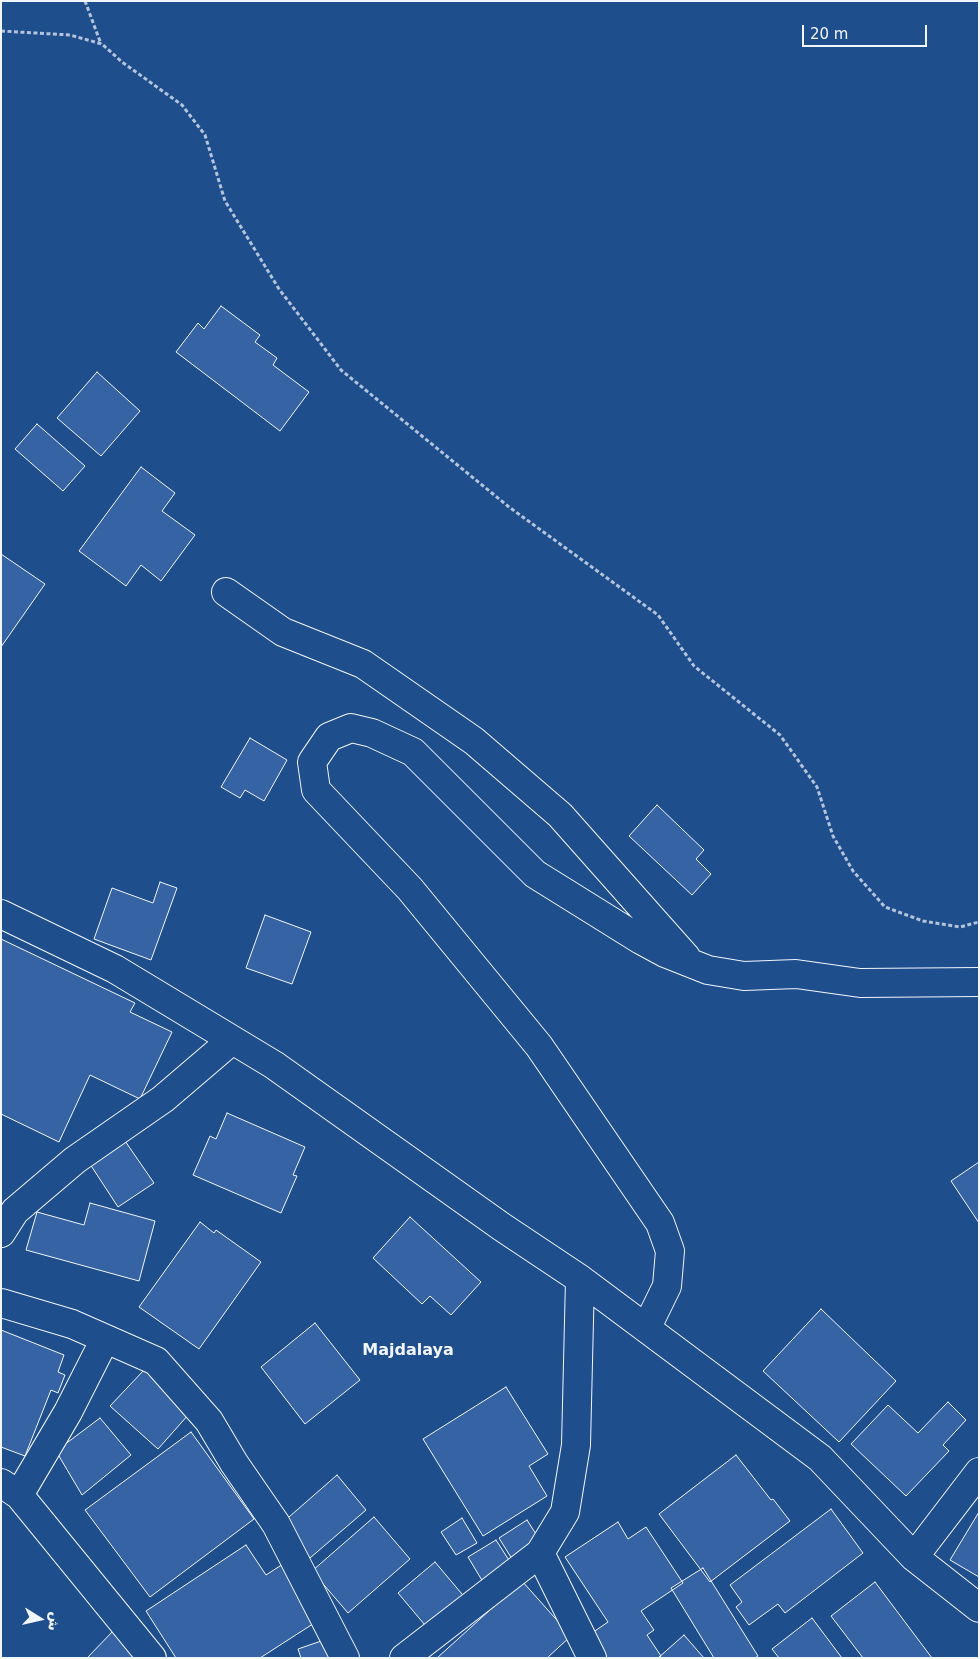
<!DOCTYPE html>
<html>
<head>
<meta charset="utf-8">
<style>
	body { margin:0 }
	#map { position:relative; width:980px; height:1659px; overflow:hidden; background:#1f4e8c; font-family:"DejaVu Sans",Cairo,sans-serif }
	canvas { display:block }
	.frame { position:absolute; inset:0; border:2px solid #f2f6ff; pointer-events:none }
	.north { position:absolute; left:15px; top:1594px; width:50px; height:50px; -webkit-text-stroke:4px #1f4e8c; paint-order:stroke; rotate:100deg; font-size:14px; font-weight:700; line-height:20px; text-align:center; color:#f2f6ff }
	.north::after { content:''; display:block; margin:auto; width:18px; height:22px; background:#f2f6ff; clip-path:polygon(50% 0,100% 100%,50% 72%,0 100%) }
	.scale { position:absolute; left:802px; top:25px; width:125px; height:22px; box-sizing:border-box; border:2px solid #f2f6ff; border-top:0; padding-left:6px; font-size:15px; line-height:18px; white-space:nowrap; color:#f2f6ff; -webkit-text-stroke:4px #1f4e8c; paint-order:stroke }
</style>
</head>
<body>
<div id="map">
<canvas width="980" height="1659"></canvas>
<div class="frame"></div>
<div class="north">ش</div>
<div class="scale">20 m</div>
</div>
<script>
const g = document.querySelector('canvas').getContext('2d');
g.lineJoin = 'round';
function fillPath(path, color) {
  g.fillStyle = color;
  g.fill(path, 'evenodd');
}
function poly(rows) {
  const path = new Path2D();
  for (const r of rows) {
    path.moveTo(r[0], r[1]);
    for (let i = 2; i < r.length; i += 2) path.lineTo(r[i], r[i + 1]);
  }
  return path;
}
function strokePath(path, color, width, dash) {
  g.strokeStyle = color;
  g.lineWidth = width;
  g.lineCap = dash ? 'butt' : 'round';
  g.setLineDash(dash || []);
  g.stroke(path);
}
function write(font, color, halo, rows, align = 'center') {
  g.font = font + ' "DejaVu Sans",sans-serif';
  g.lineWidth = 4;
  g.setLineDash([]);
  g.textBaseline = 'middle';
  g.strokeStyle = halo;
  g.fillStyle = color;
  for (const [text, x, y, turn = 0] of rows) {
    g.save();
    g.translate(x, y);
    g.rotate((+turn || 0) * Math.PI / 180);
    g.textAlign = isNaN(turn) ? turn : align;
    if (halo) g.strokeText(text, 0, 0);
    g.fillText(text, 0, 0);
    g.restore();
  }
}
const building = poly([
	[221,306,260,335,255,342,277,358,273,365,309,392,280,431,176,352,198,323,204,329,221,306],
	[97,372,140,411,101,456,57,418,97,372],
	[37,424,85,466,63,491,15,449,37,424],
	[141,467,175,493,162,511,195,535,161,581,141,565,126,586,79,551,141,467],
	[1,554,45,584,1,647,1,554],
	[250,738,287,760,264,801,245,790,240,798,221,787,250,738],
	[657,805,704,850,696,859,711,874,692,895,629,836,657,805],
	[160,882,177,888,151,960,94,939,112,888,153,903,160,882],
	[265,915,311,932,292,984,246,968,265,915],
	[1,939,135,1003,130,1012,172,1032,140,1099,90,1075,59,1142,1,1114,1,939],
	[227,1113,305,1147,293,1175,297,1176,281,1213,193,1175,210,1136,216,1139,227,1113],
	[123,1138,154,1183,118,1207,88,1161,123,1138],
	[979,1162,979,1223,951,1181,979,1162],
	[90,1203,155,1221,139,1281,26,1250,37,1212,84,1225,90,1203],
	[410,1217,481,1282,451,1315,430,1296,422,1304,373,1258,410,1217],
	[200,1222,214,1233,216,1230,261,1262,199,1349,139,1307,200,1222],
	[821,1309,896,1381,839,1442,763,1371,821,1309],
	[315,1323,360,1380,305,1424,261,1367,315,1323],
	[1,1330,64,1355,58,1372,65,1375,58,1393,51,1390,25,1456,1,1447,1,1330],
	[144,1370,189,1414,158,1449,110,1406,144,1370],
	[506,1387,548,1454,529,1466,547,1496,483,1536,423,1439,506,1387],
	[948,1402,966,1420,943,1445,949,1451,906,1496,851,1444,888,1405,918,1433,948,1402],
	[100,1418,131,1455,82,1495,56,1451,100,1418],
	[191,1432,254,1519,150,1597,85,1510,191,1432],
	[736,1455,771,1500,773,1499,790,1521,710,1582,659,1514,736,1455],
	[337,1475,366,1510,310,1558,281,1524,337,1475],
	[831,1509,863,1553,785,1613,778,1604,749,1625,736,1607,742,1602,730,1585,831,1509],
	[979,1512,979,1577,950,1560,979,1512],
	[374,1517,410,1559,348,1613,312,1571,374,1517],
	[462,1518,477,1543,456,1555,441,1532,462,1518],
	[527,1520,541,1542,512,1559,499,1538,527,1520],
	[618,1522,628,1539,646,1527,683,1583,641,1611,654,1630,647,1635,661,1656,658,1658,604,1658,589,1635,608,1622,565,1557,618,1522],
	[496,1540,512,1565,483,1582,468,1557,496,1540],
	[246,1545,266,1575,283,1564,319,1620,260,1658,176,1658,146,1611,246,1545],
	[435,1562,467,1600,430,1631,398,1593,435,1562],
	[703,1568,758,1656,755,1658,714,1658,671,1588,703,1568],
	[522,1581,571,1636,547,1658,437,1658,522,1581],
	[875,1582,932,1658,863,1658,831,1616,875,1582],
	[812,1618,842,1658,779,1658,772,1649,812,1618],
	[115,1629,144,1658,87,1658,115,1629],
	[684,1635,704,1658,658,1658,684,1635],
	[330,1638,337,1658,301,1658,298,1649,330,1638]
]);
const path = poly([
	[85,1,101,44],
	[1,31,70,35,102,44,122,62,182,105,205,135,225,201,279,289,341,370,509,507,658,615,694,666,780,735,817,787,833,836,853,871,885,907,923,921,960,927,979,922]
]);
const minor = poly([
	[226,592,283,632,363,664,474,741,560,815,686,957],
	[1,914,115,969,274,1065,502,1227,580,1279,820,1458,914,1557,979,1608],
	[1,1233,15,1211,75,1160,163,1099,232,1040],
	[1,1303,72,1324,156,1361,209,1421,234,1463,276,1524,345,1658],
	[647,1327,667,1286,670,1251,660,1223,539,1046,410,889,316,790,312,762,329,737,351,728,372,733,413,752,535,874,641,940,665,953,708,970,744,976,796,974,860,983,979,982],
	[1,1483,19,1495,152,1658],
	[19,1495,68,1412,105,1339],
	[540,1553,592,1658],
	[914,1557,979,1472],
	[404,1658,540,1553,565,1512,576,1445,580,1279]
]);
const quarterNames = [
	["Majdalaya",408,1351]
];
fillPath(building, '#3563a3');
strokePath(building, '#f2f6ff', 1);
strokePath(minor, '#f2f6ff', 30);
strokePath(path, '#b3c4dc', 3, [4, 2.5]);
strokePath(minor, '#1f4e8c', 28);
write('bold 16px', '#f2f6ff', '#1f4e8c', quarterNames);
</script>
</body>
</html>
